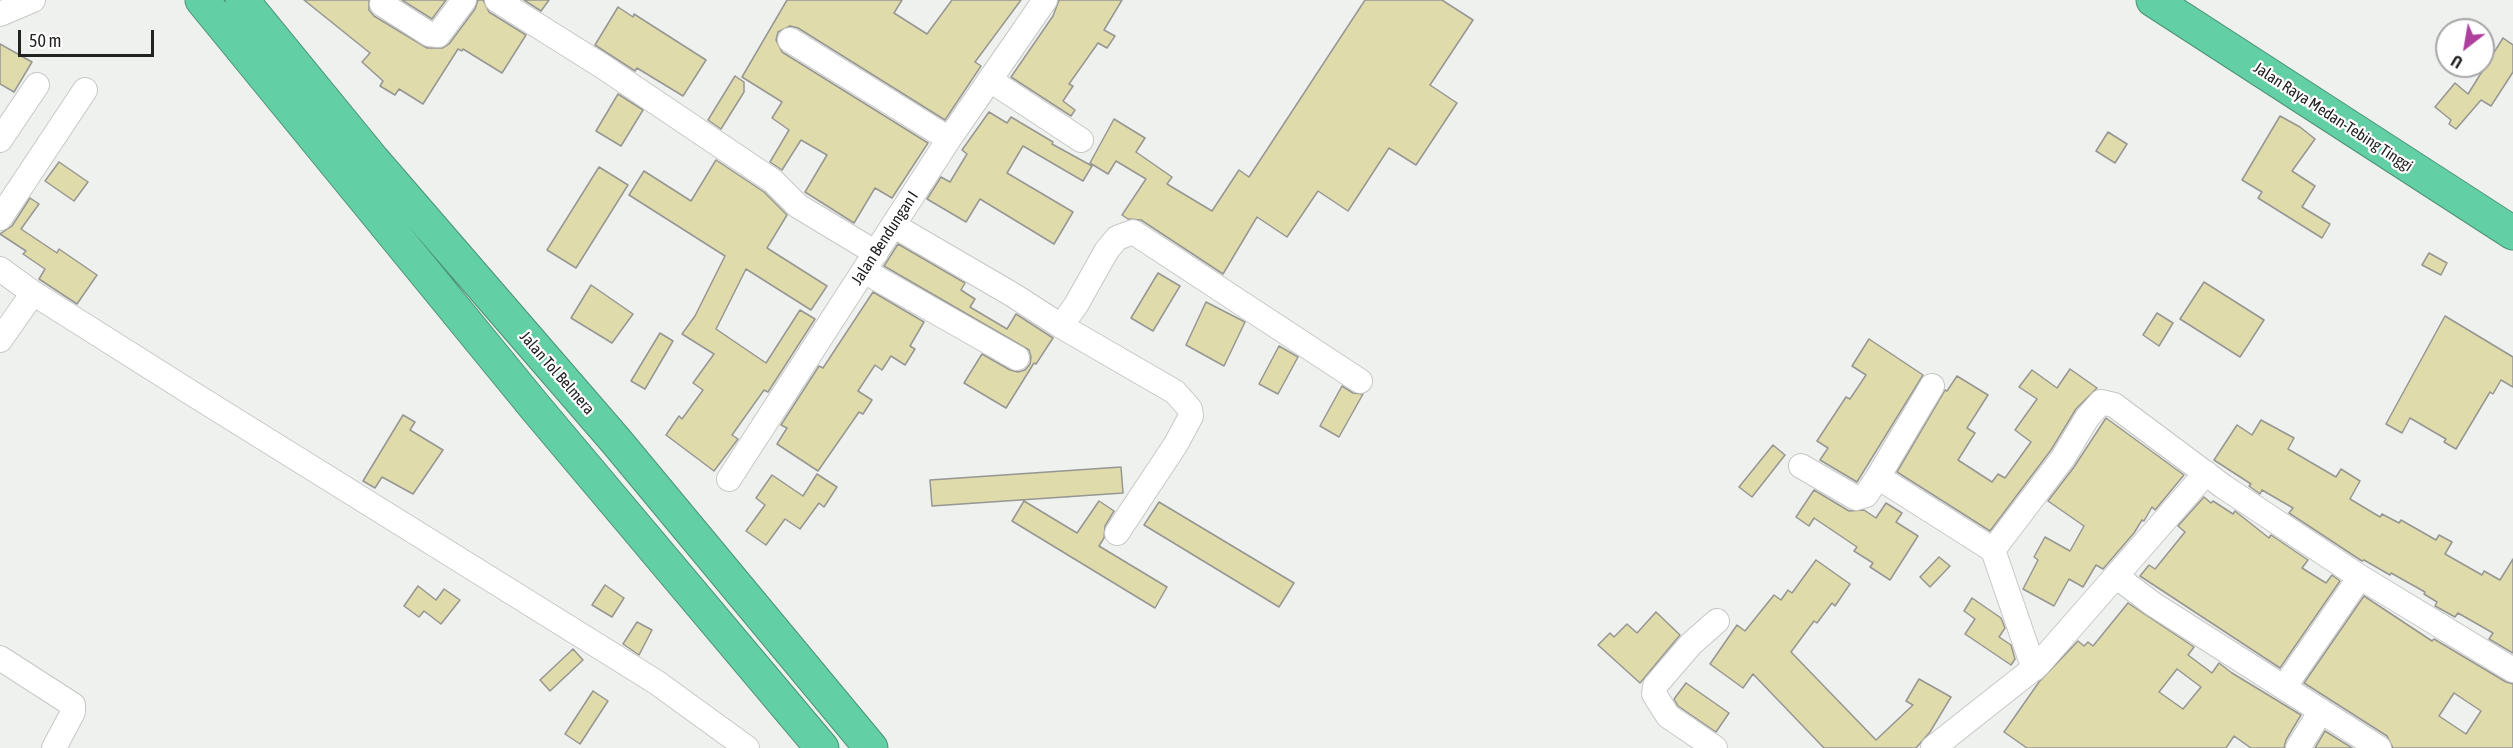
<!DOCTYPE html>
<html>
<head>
<meta charset="utf-8">
<style>
	body { margin:0 }
	#map { position:relative; width:2513px; height:748px; overflow:hidden; background:#eff1ee; font-family:"Asap Condensed",sans-serif }
	canvas { display:block }
	.north { position:absolute; left:2435px; top:18px; width:60px; height:60px; box-sizing:border-box; background:#fff; border:2px solid #a6a7a6; border-radius:50%; rotate:211deg; font-size:16px; font-weight:700; line-height:24px; text-align:center; color:#212221 }
	.north::after { content:''; display:block; margin:auto; width:21px; height:27px; background:#ae3f9d; clip-path:polygon(50% 0,100% 100%,50% 72%,0 100%) }
	.scale { position:absolute; left:18px; top:30px; width:136px; height:27px; box-sizing:border-box; border:3px solid #212221; border-top:0; padding-left:8px; font-size:18px; line-height:21px; white-space:nowrap; color:#212221; -webkit-text-stroke:4px #fff; paint-order:stroke }
</style>
</head>
<body>
<div id="map">
<canvas width="2513" height="748"></canvas>
<div class="north">U</div>
<div class="scale">50 m</div>
</div>
<script>
const g = document.querySelector('canvas').getContext('2d');
g.lineJoin = 'round';
function fillPath(path, color) {
  g.fillStyle = color;
  g.fill(path, 'evenodd');
}
function poly(rows) {
  const path = new Path2D();
  for (const r of rows) {
    path.moveTo(r[0], r[1]);
    for (let i = 2; i < r.length; i += 2) path.lineTo(r[i], r[i + 1]);
  }
  return path;
}
function strokePath(path, color, width, dash) {
  g.strokeStyle = color;
  g.lineWidth = width;
  g.lineCap = dash ? 'butt' : 'round';
  g.setLineDash(dash || []);
  g.stroke(path);
}
function write(font, color, halo, rows, align = 'center') {
  g.font = font + ' "Asap Condensed",sans-serif';
  g.lineWidth = 4.5;
  g.setLineDash([]);
  g.textBaseline = 'middle';
  g.strokeStyle = halo;
  g.fillStyle = color;
  for (const [text, x, y, turn = 0] of rows) {
    g.save();
    g.translate(x, y);
    g.rotate((+turn || 0) * Math.PI / 180);
    g.textAlign = isNaN(turn) ? turn : align;
    if (halo) g.strokeText(text, 0, 0);
    g.fillText(text, 0, 0);
    g.restore();
  }
}
const building = poly([
	[304,0,369,0,369,10,374,16,427,48,443,48,449,44,475,9,478,0,483,0,489,12,526,35,502,73,463,49,462,51,458,49,423,104,399,89,395,95,380,86,383,81,362,62,370,53,304,0],
	[402,0,446,0,432,19,402,0],
	[524,0,549,0,541,11,524,0],
	[787,0,902,0,894,13,927,34,952,0,1021,0,975,62,981,66,945,120,798,28,790,26,778,32,776,40,782,52,928,143,892,198,875,188,854,223,805,192,827,155,801,140,782,170,770,162,789,130,772,118,782,102,742,77,787,0],
	[1059,0,1122,0,1104,30,1115,36,1107,48,1098,43,1069,84,1073,86,1063,101,1075,110,1071,116,1011,77,1053,16,1059,0],
	[1365,0,1442,0,1473,20,1430,85,1457,103,1416,165,1389,148,1348,211,1318,191,1287,237,1257,217,1223,274,1141,220,1128,219,1122,215,1146,179,1116,161,1108,174,1090,163,1114,119,1145,138,1136,152,1172,177,1167,184,1212,211,1239,170,1249,177,1365,0],
	[618,7,633,17,634,14,706,60,683,96,637,68,635,71,595,45,618,7],
	[2503,38,2513,45,2513,72,2491,106,2481,100,2456,129,2449,124,2451,120,2435,107,2455,83,2468,94,2503,38],
	[0,44,32,62,14,92,0,84,0,44],
	[735,76,744,82,744,92,721,129,708,120,735,76],
	[618,94,643,110,621,146,596,131,618,94],
	[989,112,1007,123,1011,117,1053,142,1052,144,1092,166,1083,181,1023,146,1007,173,1073,212,1054,244,980,199,966,222,927,199,941,177,950,182,967,154,962,150,989,112],
	[2280,116,2300,127,2315,139,2292,171,2315,186,2302,207,2330,224,2322,238,2258,198,2262,192,2242,180,2280,116],
	[2108,132,2127,144,2115,163,2096,151,2108,132],
	[716,160,764,192,787,215,767,248,827,286,811,310,746,269,716,329,766,363,800,310,815,319,768,392,764,390,732,435,738,439,714,471,666,435,679,416,682,419,703,390,693,383,714,354,682,334,695,316,725,256,629,195,644,171,691,201,716,160],
	[59,162,88,182,74,201,45,181,59,162],
	[599,167,628,185,576,268,547,250,599,167],
	[30,198,39,204,21,229,57,253,59,249,97,275,77,304,39,279,45,269,23,254,26,251,0,234,12,226,30,198],
	[898,244,965,283,961,290,975,299,970,307,1007,329,1016,314,1053,338,1036,364,1034,363,1006,408,964,383,982,354,1010,370,1018,372,1025,370,1030,364,1031,357,1029,350,884,266,898,244],
	[2429,253,2447,263,2441,275,2422,265,2429,253],
	[1158,273,1180,286,1153,331,1131,318,1158,273],
	[2204,282,2264,320,2240,357,2180,319,2204,282],
	[591,285,633,314,612,343,571,318,591,285],
	[873,292,924,322,910,346,915,349,905,365,891,356,882,370,875,365,858,391,872,400,863,414,859,412,818,471,777,444,787,428,781,425,819,366,823,368,873,292],
	[1206,302,1245,322,1224,366,1186,345,1206,302],
	[2157,313,2173,323,2159,346,2143,335,2157,313],
	[2445,316,2513,357,2513,387,2501,380,2493,394,2490,392,2456,449,2444,442,2446,439,2410,418,2402,433,2386,424,2445,316],
	[660,333,673,341,645,389,631,381,660,333],
	[1869,339,1923,375,1857,482,1820,460,1828,448,1817,441,1846,397,1850,399,1866,375,1852,366,1869,339],
	[1279,346,1298,357,1278,394,1259,384,1279,346],
	[2070,369,2097,388,2076,409,2051,450,1990,531,1897,472,1945,390,1947,391,1957,376,1988,395,1967,428,1975,433,1958,460,1992,482,1998,474,2005,478,2031,442,2015,430,2037,399,2019,387,2032,370,2057,388,2070,369],
	[1342,386,1353,393,1363,394,1339,437,1320,426,1342,386],
	[403,415,415,422,410,430,443,450,413,494,382,477,375,488,363,481,403,415],
	[2106,418,2184,475,2155,510,2152,507,2144,521,2142,520,2134,533,2103,569,2096,565,2083,587,2069,579,2054,606,2023,589,2038,560,2034,557,2045,537,2070,551,2084,526,2048,501,2074,467,2106,418],
	[2261,420,2294,438,2288,449,2336,477,2341,469,2360,481,2350,499,2380,517,2382,514,2399,523,2401,520,2436,540,2439,535,2452,542,2445,554,2482,575,2484,571,2500,580,2513,559,2513,653,2489,639,2493,633,2458,613,2455,617,2435,606,2437,602,2424,594,2425,592,2391,573,2390,575,2364,560,2362,561,2289,513,2293,508,2262,490,2260,494,2249,486,2251,484,2214,460,2237,425,2252,435,2261,420],
	[1773,445,1785,455,1752,497,1739,487,1773,445],
	[1121,467,1123,493,932,506,930,480,1121,467],
	[817,474,837,487,824,507,819,503,800,529,785,519,766,545,746,531,765,505,756,498,772,475,803,496,817,474],
	[1814,490,1849,511,1864,510,1876,518,1886,503,1902,513,1896,522,1918,536,1890,580,1870,567,1873,563,1854,551,1857,547,1814,518,1809,526,1796,517,1814,490],
	[2204,497,2211,503,2213,501,2233,514,2235,511,2269,538,2271,535,2308,560,2302,568,2326,583,2332,575,2340,581,2280,668,2140,576,2149,565,2155,569,2185,532,2178,526,2204,497],
	[1024,501,1077,533,1099,501,1114,511,1105,526,1104,538,1099,546,1167,587,1155,608,1012,521,1024,501],
	[1159,502,1294,583,1279,607,1144,525,1159,502],
	[1939,557,1950,566,1930,587,1920,577,1939,557],
	[1816,560,1850,584,1835,606,1832,603,1817,623,1814,621,1791,652,1876,740,1913,705,1906,701,1919,679,1951,697,1930,732,1916,748,1824,748,1753,674,1743,688,1710,664,1737,625,1745,631,1774,595,1781,600,1788,590,1792,593,1816,560],
	[605,585,624,598,612,617,592,605,605,585],
	[418,586,436,600,444,589,460,600,441,624,424,611,419,617,404,606,418,586],
	[2364,596,2432,641,2434,639,2506,682,2513,684,2513,748,2393,748,2387,736,2304,683,2364,596],
	[2454,693,2481,711,2466,734,2439,716,2454,693],
	[1972,598,2001,618,2005,628,1999,637,2011,645,2015,659,2011,665,1965,634,1975,619,1964,611,1972,598],
	[2128,603,2194,647,2188,655,2212,673,2219,663,2232,673,2301,715,2286,740,2284,748,2251,748,2234,736,2226,748,2027,748,2004,732,2039,682,2078,641,2084,646,2088,642,2093,646,2128,603],
	[2177,669,2201,687,2183,709,2159,692,2177,669],
	[1656,612,1680,635,1640,683,1598,645,1610,633,1614,637,1627,624,1637,633,1656,612],
	[637,622,652,630,639,655,623,644,637,622],
	[573,649,583,660,550,691,540,680,573,649],
	[1686,683,1729,713,1716,732,1678,706,1674,699,1686,683],
	[593,691,608,701,580,744,565,734,593,691],
	[2325,731,2352,748,2315,748,2325,731]
]);
const minor = poly([
	[497,0,602,66,773,181,798,206,876,253],
	[382,4,429,34,438,35,464,0],
	[0,14,33,0],
	[790,40,949,139],
	[990,80,1081,140],
	[0,140,37,85],
	[0,218,85,90],
	[893,225,1013,295,1061,326,1076,305,1107,250,1117,238,1133,232,1360,381],
	[0,269,33,293,193,394,656,682,747,748],
	[864,271,1017,358],
	[1061,326,1175,392,1190,409,1191,416,1176,444,1117,533],
	[0,340,33,293],
	[1801,466,1856,498,1866,495,1878,477,1993,550],
	[1878,477,1932,386],
	[729,479,949,139,1045,0],
	[2117,577,2153,604,2379,748],
	[0,658,73,705,73,712,54,748],
	[2034,669,1993,550,2063,458,2087,418,2101,402,2114,405,2224,487,2360,577],
	[2285,686,2360,577,2513,670],
	[1715,748,1668,716,1654,694,1655,686,1691,644,1717,621],
	[1933,748,2038,665,2206,473],
	[2298,748,2321,711]
]);
const highway = poly([
	[202,0,535,407,822,748],
	[242,0,373,160,616,441,871,748],
	[2153,0,2513,233]
]);
const streetNames = [
	["Jalan Raya Medan-Tebing Tinggi",2333,117,33],
	["Jalan Bendungan I",885,238,-57],
	["Jalan Tol Belmera",557,373,49]
];
fillPath(building, '#e0dbaa');
strokePath(building, '#969693', 1.5);
strokePath(minor, '#c6c8c5', 26);
strokePath(highway, '#4b9276', 35);
strokePath(minor, '#fff', 24);
strokePath(highway, '#62cfa4', 33);
write('16px', '#212221', '#fff', streetNames);
</script>
</body>
</html>
